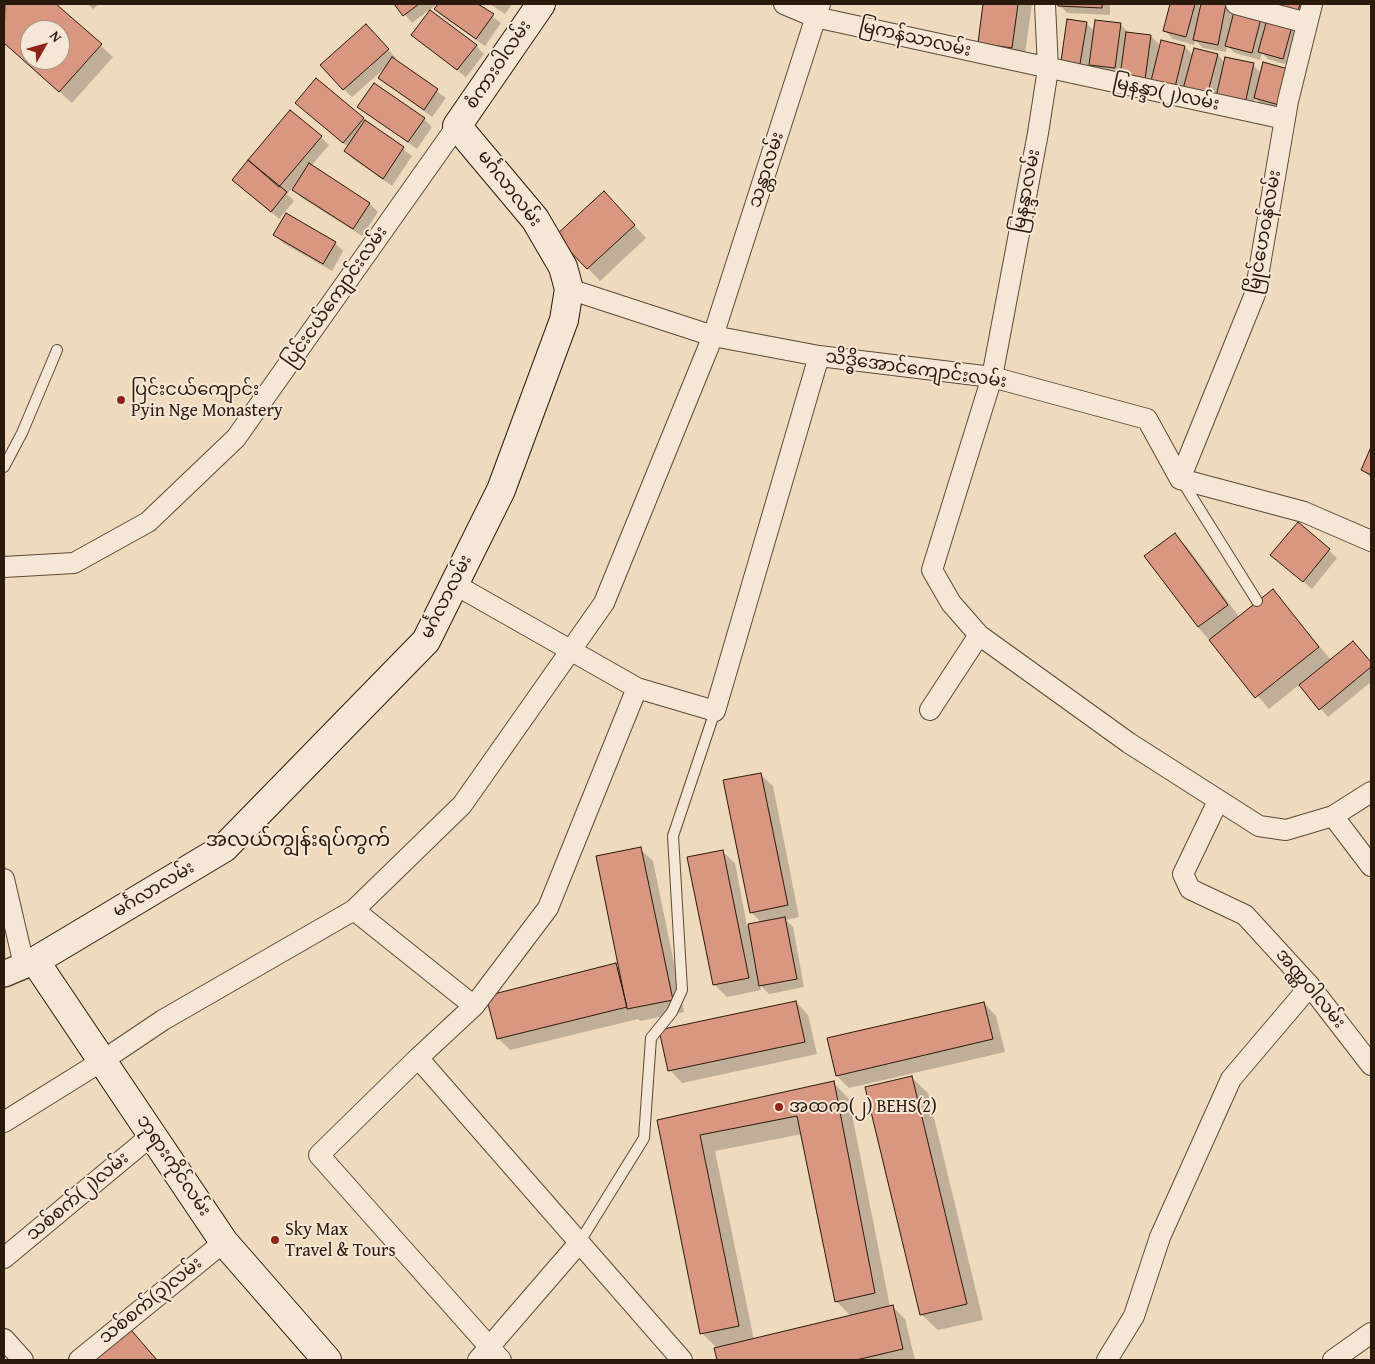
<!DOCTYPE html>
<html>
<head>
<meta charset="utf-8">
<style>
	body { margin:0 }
	#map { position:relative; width:1375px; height:1364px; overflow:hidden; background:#efdabe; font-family:"Gentium Book Plus",serif }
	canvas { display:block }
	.frame { position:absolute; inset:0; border:5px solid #2a1a0b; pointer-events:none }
	.north { position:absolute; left:20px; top:20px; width:50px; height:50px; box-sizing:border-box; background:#f5e7d5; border:1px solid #a49584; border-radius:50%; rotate:52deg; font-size:14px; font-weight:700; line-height:20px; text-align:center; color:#2a1a0b }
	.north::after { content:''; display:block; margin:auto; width:18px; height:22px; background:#8f2418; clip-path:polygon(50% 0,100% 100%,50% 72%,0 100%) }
</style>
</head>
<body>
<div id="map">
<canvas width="1375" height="1364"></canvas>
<div class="frame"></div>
<div class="north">N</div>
</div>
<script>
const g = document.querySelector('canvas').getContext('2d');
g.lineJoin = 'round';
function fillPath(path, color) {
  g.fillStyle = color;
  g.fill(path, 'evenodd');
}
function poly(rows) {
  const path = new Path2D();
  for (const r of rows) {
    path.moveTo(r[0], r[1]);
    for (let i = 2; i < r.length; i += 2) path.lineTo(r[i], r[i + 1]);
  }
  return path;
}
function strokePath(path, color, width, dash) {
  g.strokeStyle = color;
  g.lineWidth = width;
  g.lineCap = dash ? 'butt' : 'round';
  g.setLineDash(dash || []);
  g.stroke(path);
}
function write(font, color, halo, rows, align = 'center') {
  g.font = font + ' "Gentium Book Plus","Noto Sans Myanmar",serif';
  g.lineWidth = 4;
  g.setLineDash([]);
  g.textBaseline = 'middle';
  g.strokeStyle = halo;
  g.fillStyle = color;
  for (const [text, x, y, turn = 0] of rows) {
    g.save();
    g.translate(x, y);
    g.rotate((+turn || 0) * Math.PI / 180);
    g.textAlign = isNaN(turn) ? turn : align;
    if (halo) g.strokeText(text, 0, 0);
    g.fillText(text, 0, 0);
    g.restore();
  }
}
const shadow = poly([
	[4,4,55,4,113,57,72,103,4,42],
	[30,30,60,30,60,60,30,60],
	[88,4,99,4,93,9],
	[396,4,437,4,412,23],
	[439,4,476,4,501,23,485,46,443,17,435,9],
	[490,4,512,4,505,14],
	[984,4,1032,4,1024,60,979,43],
	[1059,4,1110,4,1110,15,1067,13],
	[1172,4,1197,4,1201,8,1202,4,1225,5,1235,15,1269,17,1300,32,1291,66,1268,59,1262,53,1260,60,1235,53,1227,46,1226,52,1203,48,1195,40,1194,45,1173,39,1165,31],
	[1251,4,1310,4,1305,21],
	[1086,23,1095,32,1120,24,1128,32,1151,36,1159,44,1158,50,1185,47,1193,55,1195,49,1218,55,1225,63,1253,65,1261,73,1286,112,1263,106,1255,98,1252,111,1099,72,1089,63,1088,71,1070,68],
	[374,34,396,58,393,60,446,98,432,117,379,78,387,66,352,97,344,89],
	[412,35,476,46,484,54,466,77],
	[296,103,363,119,412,156,392,186,353,159,345,151,348,147],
	[359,107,424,119,432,127,417,149],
	[321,137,329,145,311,166,370,204,378,212,362,236,302,198,292,188,287,194,294,201,279,219,234,180],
	[616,205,646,238,600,281,557,236],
	[275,235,335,243,343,251,332,271,283,243],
	[1371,450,1371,478,1363,470],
	[1298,523,1337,558,1312,589,1280,562],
	[1175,535,1187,547,1240,618,1273,591,1331,660,1353,642,1371,663,1371,682,1328,717,1300,684,1269,709,1198,627],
	[760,774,773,786,799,917,786,920,793,927,804,987,769,994,760,985,761,990,727,997,714,984,722,851,735,863,747,926,762,923,751,912],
	[640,849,653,861,684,1012,640,1021,638,1019,510,1050,498,1038,615,965,620,970],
	[796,1002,808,1015,817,1054,682,1083,670,1070],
	[984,1003,996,1016,1005,1052,849,1088,837,1076],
	[911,1077,928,1093,983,1320,938,1330,921,1314],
	[833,1082,849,1099,890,1307,892,1306,905,1319,915,1360,719,1360,716,1347,702,1333,659,1121],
	[802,1134,836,1301,851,1316,754,1340,715,1151],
	[118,1317,158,1360,69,1360]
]);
const building = poly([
	[5,4,56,4,102,44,59,92,4,43,5,4],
	[30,30,60,30,60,60,30,60,30,30],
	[394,4,419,4,403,16,394,4],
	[438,4,478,4,494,14,476,39,434,9,438,4],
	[983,4,1018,4,1012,48,978,43,983,4],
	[1058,4,1102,4,1102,8,1058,6,1058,4],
	[1170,4,1195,4,1186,37,1163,31,1170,4],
	[1201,4,1226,4,1218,45,1193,40,1201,4],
	[1236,4,1263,11,1252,53,1225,46,1236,4],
	[1262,4,1300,4,1297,14,1262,4],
	[430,10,477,45,457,70,411,35,430,10],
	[1268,16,1293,23,1283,59,1258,52,1268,16],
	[1067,19,1087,22,1080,64,1061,61,1067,19],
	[1095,20,1121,23,1115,68,1089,65,1095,20],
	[366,24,389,49,343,90,320,65,366,24],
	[1126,32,1151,35,1145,80,1120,76,1126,32],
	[1161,40,1185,46,1175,87,1151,81,1161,40],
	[1194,48,1218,54,1207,96,1183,89,1194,48],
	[392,57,438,89,424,110,378,78,392,57],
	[1225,57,1254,63,1245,104,1216,97,1225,57],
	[1263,62,1288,69,1279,105,1254,98,1263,62],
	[316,78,364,118,343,143,295,103,316,78],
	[374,83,425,118,408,142,357,107,374,83],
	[290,110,322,136,279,187,248,160,290,110],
	[365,120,404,147,383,179,344,151,365,120],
	[248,160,287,192,271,212,232,180,248,160],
	[309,163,370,203,353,229,292,190,309,163],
	[604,191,635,225,587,269,555,236,604,191],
	[286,213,336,242,323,264,273,235,286,213],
	[1371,447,1371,475,1361,470,1371,447],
	[1298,522,1330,549,1303,582,1270,555,1298,522],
	[1175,533,1228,605,1198,627,1144,556,1175,533],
	[1273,589,1319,647,1255,698,1209,640,1273,589],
	[1353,641,1371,662,1371,667,1319,710,1299,685,1353,641],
	[761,773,788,905,750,913,723,780,761,773],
	[641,847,673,1000,627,1009,596,856,641,847],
	[723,850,749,978,713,985,687,857,723,850],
	[785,917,797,979,759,986,748,924,785,917],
	[616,963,627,1007,497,1039,486,996,616,963],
	[796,1001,805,1042,668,1071,659,1030,796,1001],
	[984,1002,993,1039,836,1076,827,1038,984,1002],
	[912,1076,967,1304,920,1315,865,1087,912,1076],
	[834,1081,875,1293,835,1302,797,1116,700,1135,739,1326,700,1334,657,1120,834,1081],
	[893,1305,903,1349,856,1360,717,1360,714,1348,893,1305],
	[118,1315,157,1360,67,1360,118,1315]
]);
const service = poly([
	[4,467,22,433,57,350],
	[1182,481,1257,601],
	[579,1243,644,1138,651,1038,672,1012,682,990,673,836,715,711]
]);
const minor = poly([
	[784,4,815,17,1285,119],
	[1045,4,1048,69,1038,133,992,377,932,570,951,603,979,635,1129,743,1259,826,1286,830,1333,816,1371,792],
	[1236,4,1307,23],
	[569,289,713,336,819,356,992,377,1147,419,1180,479,1304,512,1371,541],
	[1180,479,1255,294,1288,101,1312,4],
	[4,567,74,563,148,522,236,438,457,126],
	[454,584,637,688,715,711,819,356],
	[637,688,548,908,474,1006,418,1058,682,1360],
	[930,710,979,635],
	[1218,801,1183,874,1190,889,1245,915,1310,986,1371,1065],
	[1333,816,1371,866],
	[4,879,24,965],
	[354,910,474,1006],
	[418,1058,319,1155,501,1360],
	[4,1122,102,1061,163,1020,354,910,462,805,604,603,713,336,820,4],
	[4,1258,152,1135],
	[4,1339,23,1360],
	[79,1360,224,1242],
	[478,1360,579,1243],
	[1107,1360,1134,1316,1160,1237,1231,1079,1310,986],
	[1333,1360,1371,1333]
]);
const tertiary = poly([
	[4,974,35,961]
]);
const secondary = poly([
	[327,1360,224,1242,35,961,224,848,426,641,501,490,564,320,569,289,563,267,535,219,457,126,541,4]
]);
const markers = [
	[121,400,5,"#8f2418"],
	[779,1107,5,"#8f2418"],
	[275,1240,5,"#8f2418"]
];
const streetNames = [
	["မြကန်သာလမ်း",915,39,13],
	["စံကားဝါလမ်း",499,65,-56],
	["မြနန္ဒာ(၂)လမ်း",1166,94,12],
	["သန္တာလမ်း",767,170,-72],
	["မင်္ဂလာလမ်း",509,189,52],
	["မြနန္ဒာလမ်း",1027,191,-79],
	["မြိုင်ဟေဝန်လမ်း",1265,232,-80],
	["ပြင်းငယ်ကျောင်းလမ်း",336,297,-55],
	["သိဒ္ဓိအောင်ကျောင်းလမ်း",916,370,8],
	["မင်္ဂလာလမ်း",447,597,-63],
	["မင်္ဂလာလမ်း",154,890,-31],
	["အဏ္ဏဝါလမ်း",1310,989,50],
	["ဘုရားကိုင်လမ်း",173,1166,56],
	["သစ်စက်(၂)လမ်း",78,1197,-40],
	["သစ်စက်(၃)လမ်း",151,1301,-39]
];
const poiNames = [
	["ပြင်းငယ်ကျောင်း",131,390],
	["Pyin Nge Monastery",131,411],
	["အထက(၂) BEHS(2)",789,1107],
	["Sky Max",285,1230],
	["Travel & Tours",285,1251]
];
const quarterNames = [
	["အလယ်ကျွန်းရပ်ကွက်",298,841]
];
fillPath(shadow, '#0003');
fillPath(building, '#d99681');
strokePath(building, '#2a1a0b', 1);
strokePath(service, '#5b4a38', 12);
strokePath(minor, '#5b4a38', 22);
strokePath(tertiary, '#5b4a38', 28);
strokePath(secondary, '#2a1a0b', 30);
strokePath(service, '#f5e7d5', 10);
strokePath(minor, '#f5e7d5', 20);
strokePath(tertiary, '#f5e7d5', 25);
strokePath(secondary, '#f5e7d5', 28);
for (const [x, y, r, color] of markers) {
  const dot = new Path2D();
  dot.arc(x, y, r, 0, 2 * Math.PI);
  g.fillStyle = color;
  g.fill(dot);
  strokePath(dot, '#f5e7d5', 2);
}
write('18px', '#2a1a0b', '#f5e7d5', streetNames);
write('18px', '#2a1a0b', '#f5e7d5', poiNames, 'left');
write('20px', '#2a1a0b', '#f5e7d5', quarterNames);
</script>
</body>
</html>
